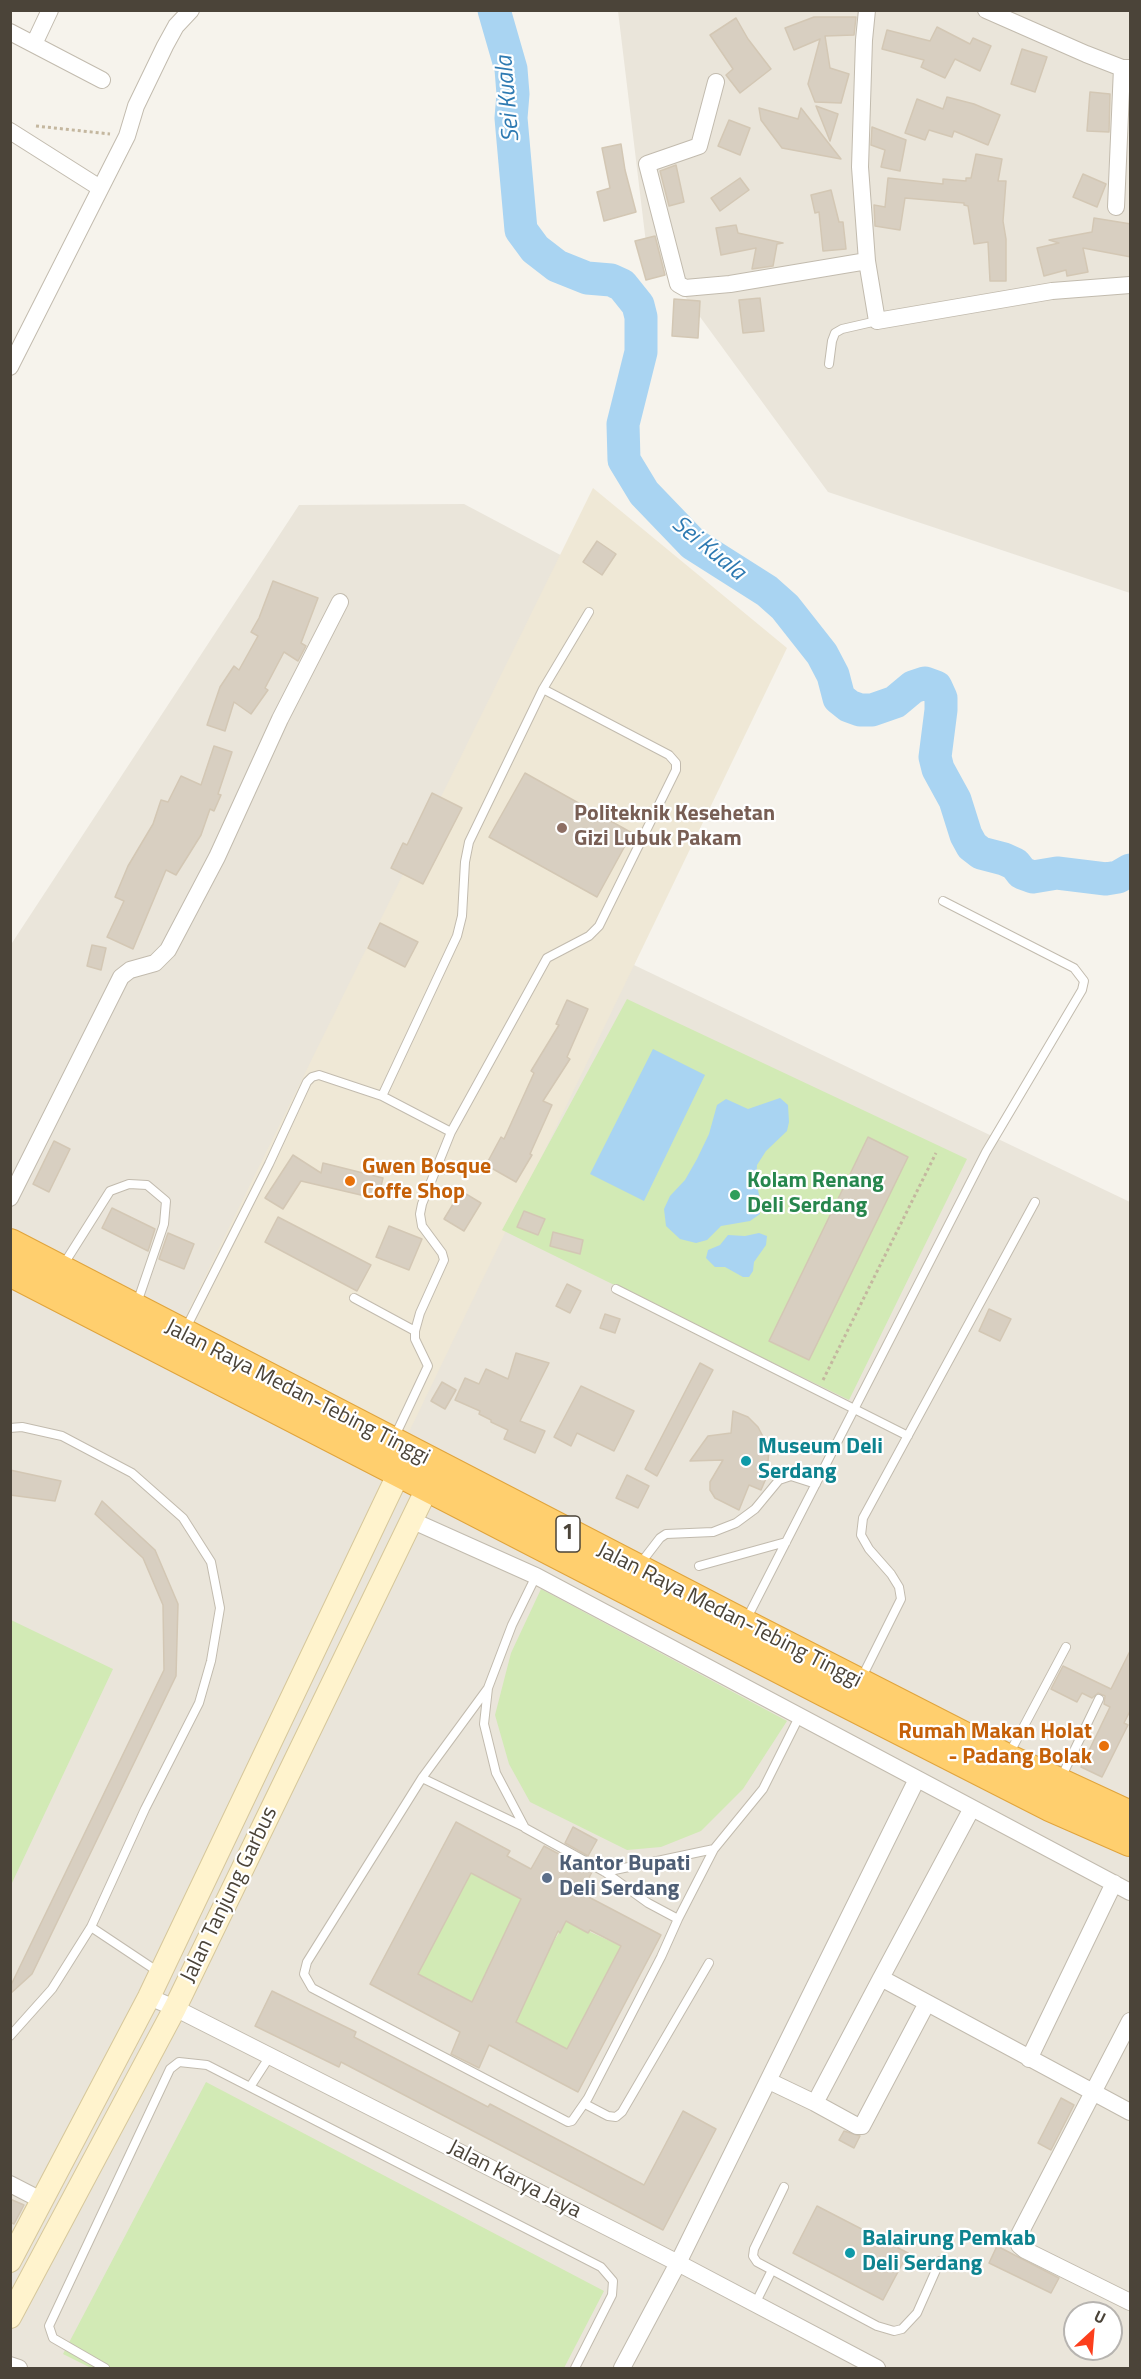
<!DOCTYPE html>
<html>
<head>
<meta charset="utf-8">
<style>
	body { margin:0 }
	#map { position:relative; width:1141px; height:2379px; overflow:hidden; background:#f6f3ec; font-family:"Titillium Web",sans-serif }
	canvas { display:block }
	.frame { position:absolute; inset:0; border:12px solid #4b4439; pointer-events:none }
	.north { position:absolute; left:1063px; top:2301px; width:60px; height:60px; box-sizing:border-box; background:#fff; border:2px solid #b7b4b0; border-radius:50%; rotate:26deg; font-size:16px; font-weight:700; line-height:24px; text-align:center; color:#4b4439 }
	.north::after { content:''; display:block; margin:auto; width:21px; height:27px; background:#fc3f1d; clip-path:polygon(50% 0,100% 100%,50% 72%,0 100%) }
</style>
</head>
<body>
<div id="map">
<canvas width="1141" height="2379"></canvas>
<div class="frame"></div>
<div class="north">U</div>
</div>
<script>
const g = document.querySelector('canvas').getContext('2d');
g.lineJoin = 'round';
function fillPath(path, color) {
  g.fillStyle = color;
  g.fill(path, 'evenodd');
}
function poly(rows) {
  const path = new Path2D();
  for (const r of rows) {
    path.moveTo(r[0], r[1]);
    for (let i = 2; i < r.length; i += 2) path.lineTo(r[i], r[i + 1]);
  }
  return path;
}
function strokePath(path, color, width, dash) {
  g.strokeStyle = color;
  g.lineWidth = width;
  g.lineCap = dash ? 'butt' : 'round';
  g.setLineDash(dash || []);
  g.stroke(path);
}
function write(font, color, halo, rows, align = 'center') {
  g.font = font + ' "Titillium Web",sans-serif';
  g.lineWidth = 4.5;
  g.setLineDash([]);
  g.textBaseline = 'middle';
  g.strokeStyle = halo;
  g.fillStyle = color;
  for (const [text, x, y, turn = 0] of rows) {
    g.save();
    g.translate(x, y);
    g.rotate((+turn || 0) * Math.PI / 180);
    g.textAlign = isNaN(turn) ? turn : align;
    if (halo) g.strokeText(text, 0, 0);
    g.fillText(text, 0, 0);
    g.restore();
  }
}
const residential = poly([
	[618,11,1130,11,1130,593,828,492,646,243],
	[464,504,761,661,634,965,1130,1202,1130,2368,11,2368,10,946,299,505],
	[1075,2313,1111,2313,1111,2349,1075,2349]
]);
const education = poly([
	[593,488,787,648,409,1432,184,1319]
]);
const green = poly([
	[627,999,967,1159,849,1400,502,1230],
	[541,1589,787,1721,743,1789,701,1831,661,1847,627,1850,530,1802,509,1764,495,1715,511,1653],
	[11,1620,113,1669,11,1885],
	[471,1873,521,1899,472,2003,418,1974],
	[566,1921,621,1946,567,2049,508,2018],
	[206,2082,604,2291,564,2368,91,2368,63,2354]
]);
const water = poly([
	[653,1049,705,1075,644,1201,590,1174],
	[780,1098,788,1105,789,1122,787,1131,766,1151,757,1165,756,1181,760,1199,760,1214,750,1221,721,1226,707,1240,696,1243,680,1239,666,1226,664,1209,670,1196,685,1180,697,1159,709,1134,717,1105,726,1099,748,1109],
	[759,1233,767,1236,766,1245,754,1262,753,1271,749,1277,743,1277,725,1267,715,1267,706,1258,708,1250,720,1245,728,1235,745,1236]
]);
const river = poly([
	[494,10,511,69,513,94,511,118,521,230,535,249,557,266,587,278,611,280,622,285,638,305,641,317,641,352,623,424,624,460,644,493,693,544,767,591,785,607,822,654,833,675,839,698,849,706,860,710,872,710,895,702,913,687,925,683,936,687,941,698,941,710,935,757,938,769,955,800,966,835,972,846,981,853,1004,859,1015,864,1022,873,1033,877,1057,873,1106,879,1118,877,1130,870]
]);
const building = poly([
	[814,17,856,17,854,35,825,36,830,68,849,74,841,103,815,102,808,84,820,39,794,50,785,28,814,17],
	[736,18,748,39,771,69,740,93,726,75,733,69,710,35,736,18],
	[937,27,970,44,973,38,991,46,980,71,955,59,945,78,921,67,924,60,882,49,887,30,930,41,937,27],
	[1022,49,1047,57,1035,92,1011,84,1022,49],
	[1090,92,1110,94,1109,132,1087,131,1090,92],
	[947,97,974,104,1000,115,988,145,954,131,952,137,929,130,925,140,905,133,917,99,943,109,947,97],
	[816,106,838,114,830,141,816,106],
	[759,108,798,119,801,108,841,159,782,148,761,120,759,108],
	[729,120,750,128,740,155,718,146,729,120],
	[872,127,906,140,900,171,881,167,885,150,871,145,872,127],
	[621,144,625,170,636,212,604,221,597,192,610,188,602,148,621,144],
	[976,154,1002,159,998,181,1006,181,1003,221,1006,239,1006,281,990,281,988,242,974,244,968,206,964,205,964,203,905,198,900,230,875,226,874,205,885,207,888,178,943,184,943,179,966,181,966,178,971,178,976,154],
	[676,165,684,202,669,206,660,171,676,165],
	[1083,174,1106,184,1097,207,1073,197,1083,174],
	[740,178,749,190,720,211,711,198,740,178],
	[831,190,839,222,843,222,846,249,823,251,819,212,815,213,811,195,831,190],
	[1094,218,1131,224,1131,257,1083,248,1088,272,1067,276,1066,270,1044,276,1037,248,1059,243,1049,240,1092,232,1094,218],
	[736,225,738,233,783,243,777,244,773,266,752,269,756,248,721,255,716,228,736,225],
	[655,236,665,275,646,280,635,241,655,236],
	[760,298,764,331,743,333,739,300,760,298],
	[674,299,700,301,698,338,672,336,674,299],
	[597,541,616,554,602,575,583,562,597,541],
	[273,581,318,598,301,643,306,646,298,661,284,652,265,688,268,690,251,714,234,702,225,731,207,725,220,687,234,666,239,670,258,636,251,632,259,618,273,581],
	[214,746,232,752,218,794,221,795,214,811,210,809,201,835,176,875,166,870,133,949,107,937,124,901,115,897,128,866,153,824,161,800,168,802,181,776,201,785,214,746],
	[525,773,632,833,597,897,489,837,525,773],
	[432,793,462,808,423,884,391,868,403,843,407,845,432,793],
	[380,923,418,942,405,967,368,948,380,923],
	[92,945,106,948,101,970,87,966,92,945],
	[567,1000,588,1009,567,1057,570,1059,543,1101,552,1105,530,1154,532,1155,516,1182,486,1165,501,1137,504,1139,534,1073,531,1071,559,1025,556,1024,567,1000],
	[868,1137,908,1157,809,1360,769,1341,868,1137],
	[54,1141,70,1149,49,1192,33,1184,54,1141],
	[293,1155,321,1173,323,1163,383,1178,378,1199,301,1181,283,1209,265,1198,293,1155],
	[461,1191,481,1203,464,1231,444,1219,461,1191],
	[112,1208,155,1229,148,1251,102,1228,112,1208],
	[524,1211,545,1219,538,1235,517,1227,524,1211],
	[278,1217,371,1265,357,1291,265,1242,278,1217],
	[389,1226,422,1239,409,1270,376,1257,389,1226],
	[553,1232,583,1240,580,1254,550,1246,553,1232],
	[168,1233,194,1244,184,1269,159,1259,168,1233],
	[567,1284,581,1291,570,1313,556,1306,567,1284],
	[989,1309,1011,1319,1000,1341,979,1331,989,1309],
	[605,1314,620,1319,615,1333,600,1328,605,1314],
	[516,1353,549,1363,520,1421,545,1431,535,1453,504,1439,508,1430,491,1422,491,1420,479,1414,480,1411,455,1400,465,1378,479,1384,486,1369,508,1379,516,1353],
	[700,1363,713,1370,657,1476,645,1469,700,1363],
	[442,1382,456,1390,445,1409,431,1401,442,1382],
	[581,1386,634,1411,614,1451,577,1433,571,1446,554,1437,581,1386],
	[733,1411,748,1417,758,1427,769,1448,767,1476,761,1490,749,1485,739,1510,715,1498,710,1490,710,1482,723,1460,690,1461,708,1436,731,1433,733,1411],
	[10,1470,61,1481,55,1501,10,1495,10,1470],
	[627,1475,649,1486,638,1508,616,1498,627,1475],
	[102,1501,155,1550,178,1604,176,1676,32,1974,10,1994,10,1987,164,1670,163,1605,143,1558,95,1514,102,1501],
	[1131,1649,1131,1709,1124,1723,1128,1725,1102,1777,1081,1767,1110,1707,1104,1704,1105,1696,1098,1693,1092,1698,1082,1693,1077,1702,1051,1689,1063,1666,1111,1689,1131,1649],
	[456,1822,510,1851,507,1856,531,1869,544,1846,592,1872,581,1893,661,1935,578,2092,489,2045,479,2068,451,2054,460,2032,370,1984,456,1822],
	[471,1873,521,1899,472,2002,418,1974,471,1873],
	[566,1921,588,1933,590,1930,621,1946,567,2049,516,2022,558,1931,560,1933,566,1921],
	[573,1827,597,1840,588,1856,565,1843,573,1827],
	[272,1991,356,2032,354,2037,488,2107,490,2104,644,2185,683,2111,716,2129,663,2230,341,2062,339,2067,255,2026,272,1991],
	[1061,2098,1074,2105,1051,2150,1038,2143,1061,2098],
	[844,2131,860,2136,854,2148,839,2140,844,2131],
	[10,2199,24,2205,14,2224,10,2222,10,2199],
	[817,2206,908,2253,883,2300,793,2253,817,2206],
	[997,2246,1059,2278,1051,2293,989,2263,997,2246]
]);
const path = poly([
	[36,126,110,134],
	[823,1380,936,1153]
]);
const lane = poly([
	[829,364,832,341,835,333,842,329,877,321],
	[451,1132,382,1096,457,936,462,916,465,862,469,842,543,689],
	[62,1267,110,1191,129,1184,147,1185,166,1201,164,1224,137,1303],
	[616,1289,908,1436],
	[354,1298,415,1331],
	[186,1328,269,1164,307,1082,312,1077,319,1075,382,1096],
	[10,1428,22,1427,62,1436,132,1473,183,1518,211,1562,220,1608,211,1661,199,1703,145,1809,91,1927,52,1989,10,2036],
	[395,1436,428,1366,415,1339,415,1331,420,1313,444,1260,442,1253,422,1226,420,1214,422,1204,451,1132,547,958,589,936,599,926,676,770,676,763,669,755,543,689,589,612],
	[640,1564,660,1538,666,1534,713,1532,736,1523,755,1509,779,1480,791,1476,816,1484],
	[699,1566,786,1542],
	[746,1620,986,1152,1082,990,1084,981,1074,968,943,901],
	[861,1679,901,1599,899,1587,891,1574,869,1549,861,1535,863,1518,1035,1202],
	[488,1688,422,1778,307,1962,304,1974,312,1988,568,2122,572,2121,588,2098,661,1957,678,1919,648,1903,605,1872,525,1828,496,1773,484,1724,488,1688,512,1625,536,1576],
	[1008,1756,1066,1647],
	[422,1778,524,1827],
	[1061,1778,1099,1699],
	[605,1872,714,1849,763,1789,799,1717],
	[678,1919,714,1849],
	[91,1927,160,1973],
	[250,2087,270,2056],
	[585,2104,608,2116,616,2117,622,2112,709,1963],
	[784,2187,754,2249,753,2256,757,2262,877,2326,894,2331,902,2329,917,2313,940,2261],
	[755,2304,772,2270],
	[105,2368,53,2338,49,2326,170,2069,179,2062,207,2065,601,2267,613,2281,612,2295,575,2368]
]);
const street = poly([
	[867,10,864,40,860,167,867,261,877,321,1052,291,1130,285],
	[986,10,1086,54,1122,68,1130,68],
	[10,32,102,80],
	[34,44,50,10],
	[716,82,699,146,647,164,678,284,685,288,730,284,867,261],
	[10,131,100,188],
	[1116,207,1122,68],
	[10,367,127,136,136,106,165,46,176,26,191,10],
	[10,1198,121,977,130,970,155,963,168,950,217,857,280,719,340,602],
	[411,1520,536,1576,1130,1892],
	[881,1978,972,1808],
	[149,1997,175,2008,678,2263,877,2368],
	[927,2003,862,2126,857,2126,815,2103,881,1978,1130,2112],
	[1130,2021,1018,2237,1019,2245,1025,2250,1130,2302],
	[1029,2059,1114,1883],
	[769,2081,815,2103],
	[10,2184,41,2200],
	[10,2365,19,2368],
	[622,2368,678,2263,917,1779]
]);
const secondary = poly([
	[10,2261,149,1997,406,1458],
	[10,2317,175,2008,434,1474]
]);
const highway = poly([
	[10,1244,743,1624,1007,1759,1130,1816],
	[10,1271,826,1692,1050,1806,1130,1841]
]);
const markers = [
	[562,828,6,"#8d6e63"],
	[350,1181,6,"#e8710a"],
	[735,1195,6,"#2e9e5b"],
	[746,1461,6,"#0f9aa8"],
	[1104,1746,6,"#e8710a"],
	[547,1878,6,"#5c6f8a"],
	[850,2253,6,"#0f9aa8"]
];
const shields = [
	[568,1534,24]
];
const shieldNames = [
	["1",568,1534]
];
const educationNames = [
	["Politeknik Kesehetan",574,815],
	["Gizi Lubuk Pakam",574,840]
];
const foodNames = [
	["Gwen Bosque",362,1168],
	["Coffe Shop",362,1193],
	["Rumah Makan Holat",1092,1733,"right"],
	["- Padang Bolak",1092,1758,"right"]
];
const leisureNames = [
	["Kolam Renang",747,1182],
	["Deli Serdang",747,1207]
];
const streetNames = [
	["Jalan Raya Medan-Tebing Tinggi",297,1393,27],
	["Jalan Raya Medan-Tebing Tinggi",729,1616,27],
	["Jalan Tanjung Garbus",230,1895,-64],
	["Jalan Karya Jaya",514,2180,27]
];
const cultureNames = [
	["Museum Deli",758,1448],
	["Serdang",758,1473],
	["Balairung Pemkab",862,2240],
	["Deli Serdang",862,2265]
];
const serviceNames = [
	["Kantor Bupati",559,1865],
	["Deli Serdang",559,1890]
];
const waterNames = [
	["Sei Kuala",509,99,-95],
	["Sei Kuala",708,549,39]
];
fillPath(residential, '#eae5da');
fillPath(education, '#efe8d6');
fillPath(green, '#d2eab5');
fillPath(water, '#a9d4f2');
strokePath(river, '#a9d4f2', 33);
fillPath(building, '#d8cfc1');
strokePath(building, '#d3c7b4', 1.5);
strokePath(lane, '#c2bbae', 10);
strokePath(street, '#c2bbae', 18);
strokePath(secondary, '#d6c79b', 24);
strokePath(highway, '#e0a43c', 32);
strokePath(path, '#c4b79f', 3, [3, 3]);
strokePath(lane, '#fff', 8);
strokePath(street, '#fff', 16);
strokePath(secondary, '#fff3cd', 22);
strokePath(highway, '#ffcf6e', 30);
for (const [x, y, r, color] of markers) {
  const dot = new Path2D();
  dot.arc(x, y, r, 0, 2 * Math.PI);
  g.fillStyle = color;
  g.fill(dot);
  strokePath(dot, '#fff', 2);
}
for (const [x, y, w] of shields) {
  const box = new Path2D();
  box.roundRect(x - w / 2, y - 18, w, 36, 4.5);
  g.fillStyle = '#fff';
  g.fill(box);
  strokePath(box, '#4b4439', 1.5);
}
write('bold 21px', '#4b4439', null, shieldNames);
write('bold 22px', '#785e54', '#fff', educationNames, 'left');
write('bold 22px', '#c56008', '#fff', foodNames, 'left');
write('bold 22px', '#27864d', '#fff', leisureNames, 'left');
write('22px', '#4b4439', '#fff', streetNames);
write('bold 22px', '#0d838f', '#fff', cultureNames, 'left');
write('bold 22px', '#4e5e75', '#fff', serviceNames, 'left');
write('italic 24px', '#2e7ab2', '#fff', waterNames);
</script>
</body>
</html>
